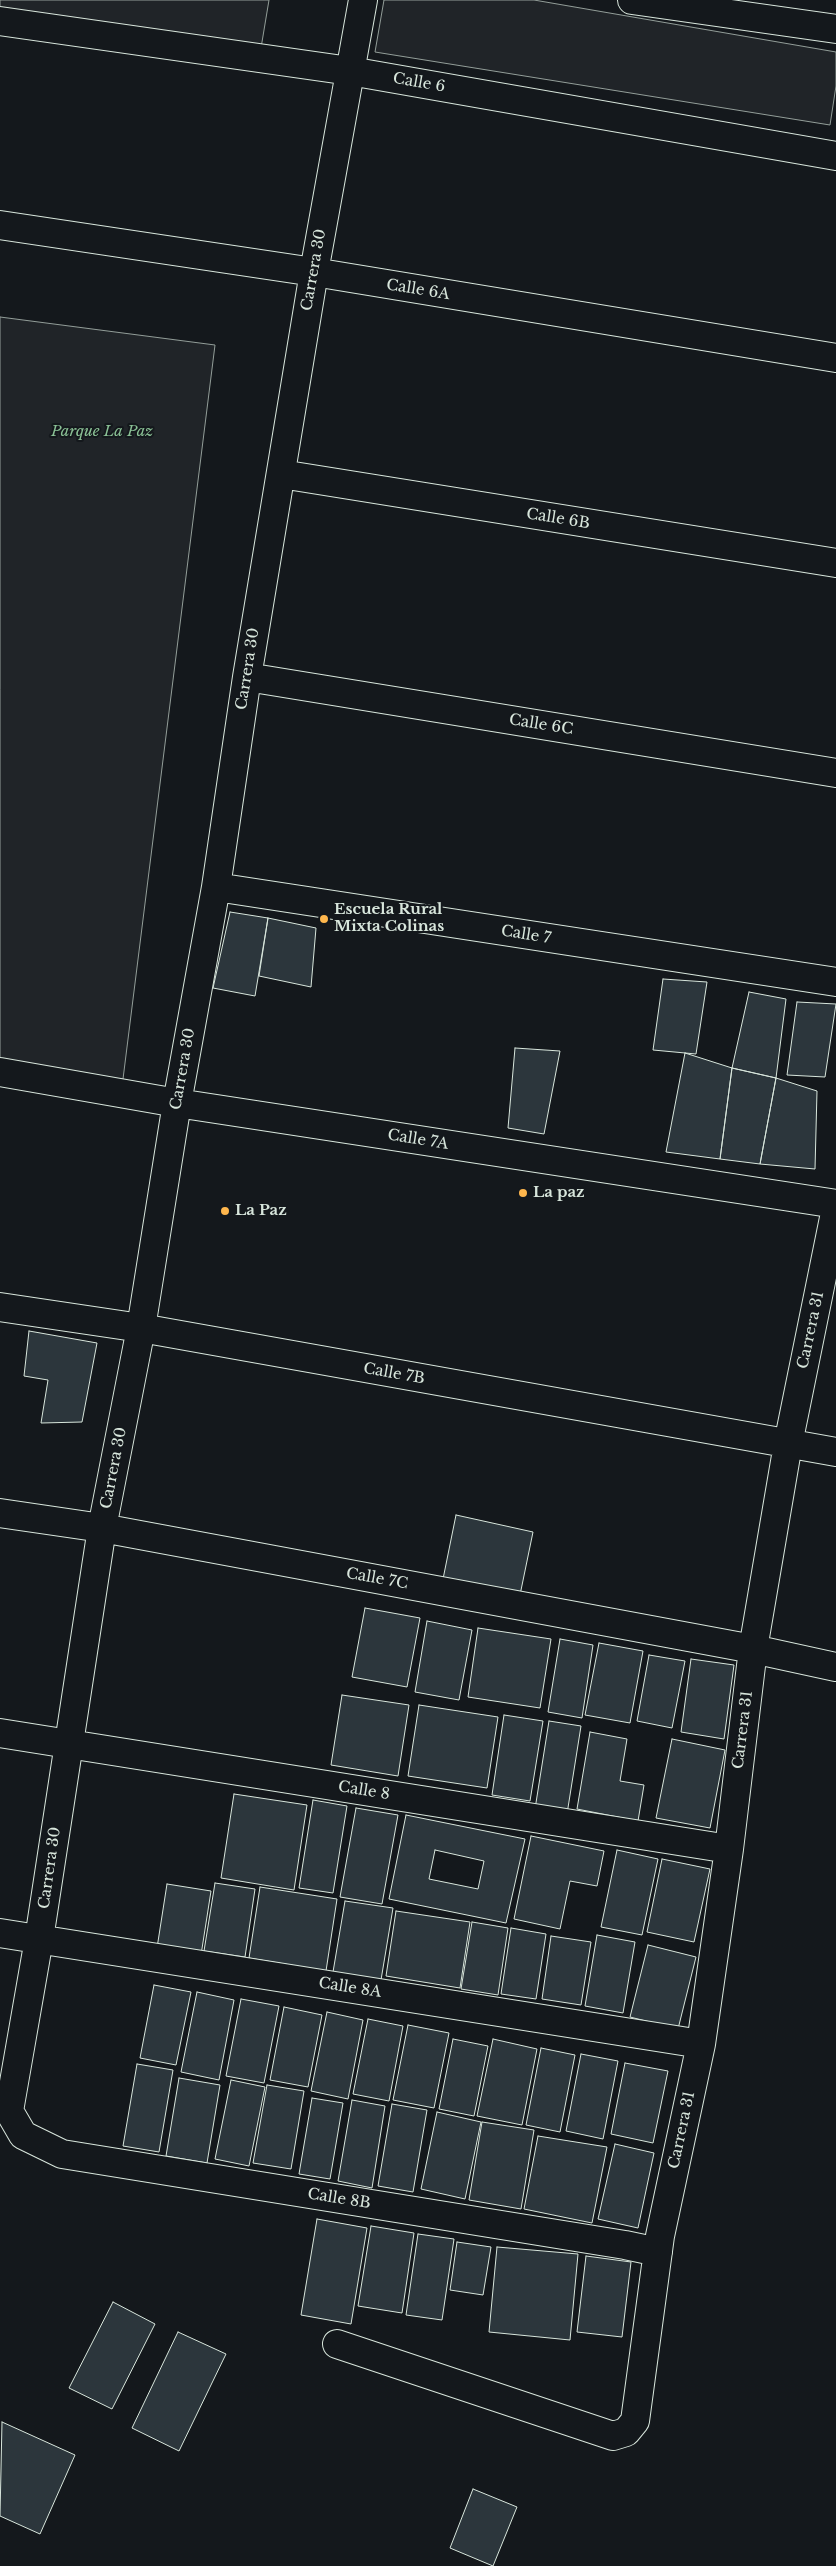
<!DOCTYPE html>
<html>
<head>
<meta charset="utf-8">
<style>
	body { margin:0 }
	canvas { display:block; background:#14181c }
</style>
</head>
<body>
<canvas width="836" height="2566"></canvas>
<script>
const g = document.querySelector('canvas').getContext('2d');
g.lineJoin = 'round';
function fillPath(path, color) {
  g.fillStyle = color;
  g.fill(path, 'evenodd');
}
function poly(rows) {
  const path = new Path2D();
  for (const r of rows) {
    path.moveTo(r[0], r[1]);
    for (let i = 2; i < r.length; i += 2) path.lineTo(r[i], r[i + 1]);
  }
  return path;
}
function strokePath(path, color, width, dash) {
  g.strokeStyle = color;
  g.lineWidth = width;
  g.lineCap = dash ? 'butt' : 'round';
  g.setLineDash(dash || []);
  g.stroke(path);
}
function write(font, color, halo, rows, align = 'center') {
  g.font = font + ' "Libre Baskerville",serif';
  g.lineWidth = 4;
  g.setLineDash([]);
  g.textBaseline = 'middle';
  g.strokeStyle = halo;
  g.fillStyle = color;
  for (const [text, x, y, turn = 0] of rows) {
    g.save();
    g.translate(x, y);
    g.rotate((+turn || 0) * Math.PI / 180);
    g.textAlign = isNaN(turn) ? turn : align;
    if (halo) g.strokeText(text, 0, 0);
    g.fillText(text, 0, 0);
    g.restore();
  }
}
const green = poly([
	[0,0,269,0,260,54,0,10,0,0],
	[384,0,534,0,836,52,836,86,830,125,375,52,384,0],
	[0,317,215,345,122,1087,0,1063,0,317]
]);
const building = poly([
	[230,912,268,918,255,996,213,988,230,912],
	[268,918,316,928,311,987,259,976,268,918],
	[663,979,707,982,696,1054,653,1050,663,979],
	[749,992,786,999,776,1078,732,1068,749,992],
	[797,1002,836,1004,825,1077,787,1075,797,1002],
	[515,1048,560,1051,544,1134,508,1128,515,1048],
	[685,1053,732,1068,720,1159,666,1152,685,1053],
	[732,1068,776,1078,760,1164,720,1159,732,1068],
	[776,1078,817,1091,815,1169,760,1164,776,1078],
	[29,1331,97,1343,82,1422,41,1423,48,1380,24,1376,29,1331],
	[456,1515,533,1532,520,1595,443,1579,456,1515],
	[365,1608,420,1618,407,1687,352,1677,365,1608],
	[427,1621,472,1630,459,1700,415,1692,427,1621],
	[478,1628,551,1639,540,1708,468,1697,478,1628],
	[560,1639,593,1645,582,1718,548,1712,560,1639],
	[599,1643,643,1651,630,1723,585,1715,599,1643],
	[649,1655,685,1661,672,1728,637,1721,649,1655],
	[691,1659,734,1665,724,1739,681,1732,691,1659],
	[342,1695,409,1705,398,1776,331,1765,342,1695],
	[419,1705,498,1717,487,1788,408,1776,419,1705],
	[504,1715,543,1721,530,1801,492,1795,504,1715],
	[549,1721,581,1726,567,1814,535,1809,549,1721],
	[590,1732,627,1739,620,1781,644,1785,638,1821,577,1809,590,1732],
	[672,1739,725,1750,710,1828,656,1818,672,1739],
	[234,1794,307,1805,294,1890,221,1878,234,1794],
	[313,1800,347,1806,333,1893,299,1888,313,1800],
	[356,1808,398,1815,382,1904,340,1897,356,1808],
	[406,1815,525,1839,506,1923,389,1899,406,1815],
	[435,1850,484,1861,478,1889,429,1879,435,1850],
	[531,1836,604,1851,597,1886,570,1881,560,1929,514,1919,531,1836],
	[617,1850,658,1859,642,1935,601,1927,617,1850],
	[662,1859,710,1869,694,1942,647,1932,662,1859],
	[215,1883,255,1889,245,1957,204,1951,215,1883],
	[167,1884,211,1891,201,1955,157,1948,167,1884],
	[260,1887,337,1899,326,1971,249,1958,260,1887],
	[345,1901,393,1908,381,1980,333,1972,345,1901],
	[396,1911,470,1922,460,1988,386,1976,396,1911],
	[472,1922,508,1928,498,1995,461,1989,472,1922],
	[511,1928,546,1934,536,1999,501,1994,511,1928],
	[597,1935,635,1942,623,2013,585,2006,597,1935],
	[551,1936,591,1942,581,2005,542,1999,551,1936],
	[648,1945,696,1957,678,2029,630,2017,648,1945],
	[154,1985,191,1992,176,2065,140,2058,154,1985],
	[197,1992,234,2000,219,2080,181,2072,197,1992],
	[241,1999,279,2006,264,2083,226,2076,241,1999],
	[284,2007,322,2015,308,2087,270,2080,284,2007],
	[327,2012,363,2020,348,2099,311,2091,327,2012],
	[368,2019,403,2026,389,2101,353,2094,368,2019],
	[408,2025,449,2033,434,2108,393,2100,408,2025],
	[453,2039,488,2046,474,2116,439,2109,453,2039],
	[493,2039,537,2049,522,2125,477,2116,493,2039],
	[541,2048,575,2055,560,2132,526,2125,541,2048],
	[581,2054,618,2061,603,2139,566,2131,581,2054],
	[625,2063,668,2071,653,2143,611,2134,625,2063],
	[137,2064,173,2070,159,2152,123,2146,137,2064],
	[179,2078,220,2085,207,2163,166,2156,179,2078],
	[231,2080,265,2087,249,2166,215,2159,231,2080],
	[267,2085,304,2091,291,2169,253,2163,267,2085],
	[312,2098,343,2103,330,2179,299,2174,312,2098],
	[352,2100,385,2106,372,2188,338,2181,352,2100],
	[392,2104,427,2110,413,2192,378,2186,392,2104],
	[437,2112,481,2122,465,2199,421,2189,437,2112],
	[482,2122,534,2130,521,2209,469,2200,482,2122],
	[538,2136,607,2147,592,2223,524,2209,538,2136],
	[615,2144,654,2153,638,2228,598,2219,615,2144],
	[317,2219,367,2228,351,2324,301,2315,317,2219],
	[371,2226,414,2233,402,2313,358,2306,371,2226],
	[418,2234,454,2239,442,2320,406,2315,418,2234],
	[457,2242,491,2247,483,2295,450,2290,457,2242],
	[497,2247,578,2254,570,2340,489,2332,497,2247],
	[586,2256,631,2262,622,2337,577,2332,586,2256],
	[113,2302,155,2324,112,2409,69,2388,113,2302],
	[178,2332,226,2354,179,2451,132,2428,178,2332],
	[2,2422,75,2455,40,2534,0,2516,2,2422],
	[473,2489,517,2507,493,2566,450,2548,473,2489]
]);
const street = poly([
	[363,0,314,272,247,677,216,887,177,1103,141,1328,102,1528,39,1939,9,2111,23,2135,62,2154,625,2245,658,2252],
	[632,0,836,29],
	[0,21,350,71,836,156],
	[0,225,314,272,836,358],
	[281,474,836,563],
	[247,677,836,773],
	[216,887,836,982],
	[0,1072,177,1103,836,1204],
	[0,1307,141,1328,836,1452],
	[0,1513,102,1528,753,1649,836,1667],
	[0,1733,729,1849],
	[0,1933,701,2044],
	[337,2344,613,2436,626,2432,635,2421,660,2236,701,2044,729,1849,753,1649,788,1444,836,1208]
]);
const markers = [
	[324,919,5,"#ffb74d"],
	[523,1193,5,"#ffb74d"],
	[225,1211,5,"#ffb74d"]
];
const streetNames = [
	["Calle 6",419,83,10],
	["Carrera 30",314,270,-80],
	["Calle 6A",418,290,9],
	["Calle 6B",558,519,9],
	["Carrera 30",248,669,-81],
	["Calle 6C",541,725,9],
	["Calle 7",526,935,9],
	["Carrera 30",183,1069,-80],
	["Calle 7A",418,1140,9],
	["Carrera 31",811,1330,-78],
	["Calle 7B",394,1374,10],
	["Carrera 30",114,1468,-79],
	["Calle 7C",377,1579,10],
	["Carrera 31",743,1730,-83],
	["Calle 8",364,1791,9],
	["Carrera 30",50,1868,-82],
	["Calle 8A",350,1988,9],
	["Carrera 31",682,2130,-78],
	["Calle 8B",339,2199,9]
];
const parkNames = [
	["Parque La Paz",102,432]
];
const poiNames = [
	["Escuela Rural",334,910],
	["Mixta Colinas",334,927],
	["La paz",533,1193],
	["La Paz",235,1211]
];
fillPath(green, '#202428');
strokePath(green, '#939e99', 1);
fillPath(building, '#2c363c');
strokePath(building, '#d8e6dc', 1);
strokePath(street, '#d8e6dc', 30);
strokePath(street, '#14181c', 28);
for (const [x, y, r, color] of markers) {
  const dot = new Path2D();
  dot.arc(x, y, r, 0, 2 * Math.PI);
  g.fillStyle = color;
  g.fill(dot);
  strokePath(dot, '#14181c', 2);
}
write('15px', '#d8e6dc', '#14181c', streetNames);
write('italic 15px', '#8ac095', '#14181c', parkNames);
write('bold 15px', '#d8e6dc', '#14181c', poiNames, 'left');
</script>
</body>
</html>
